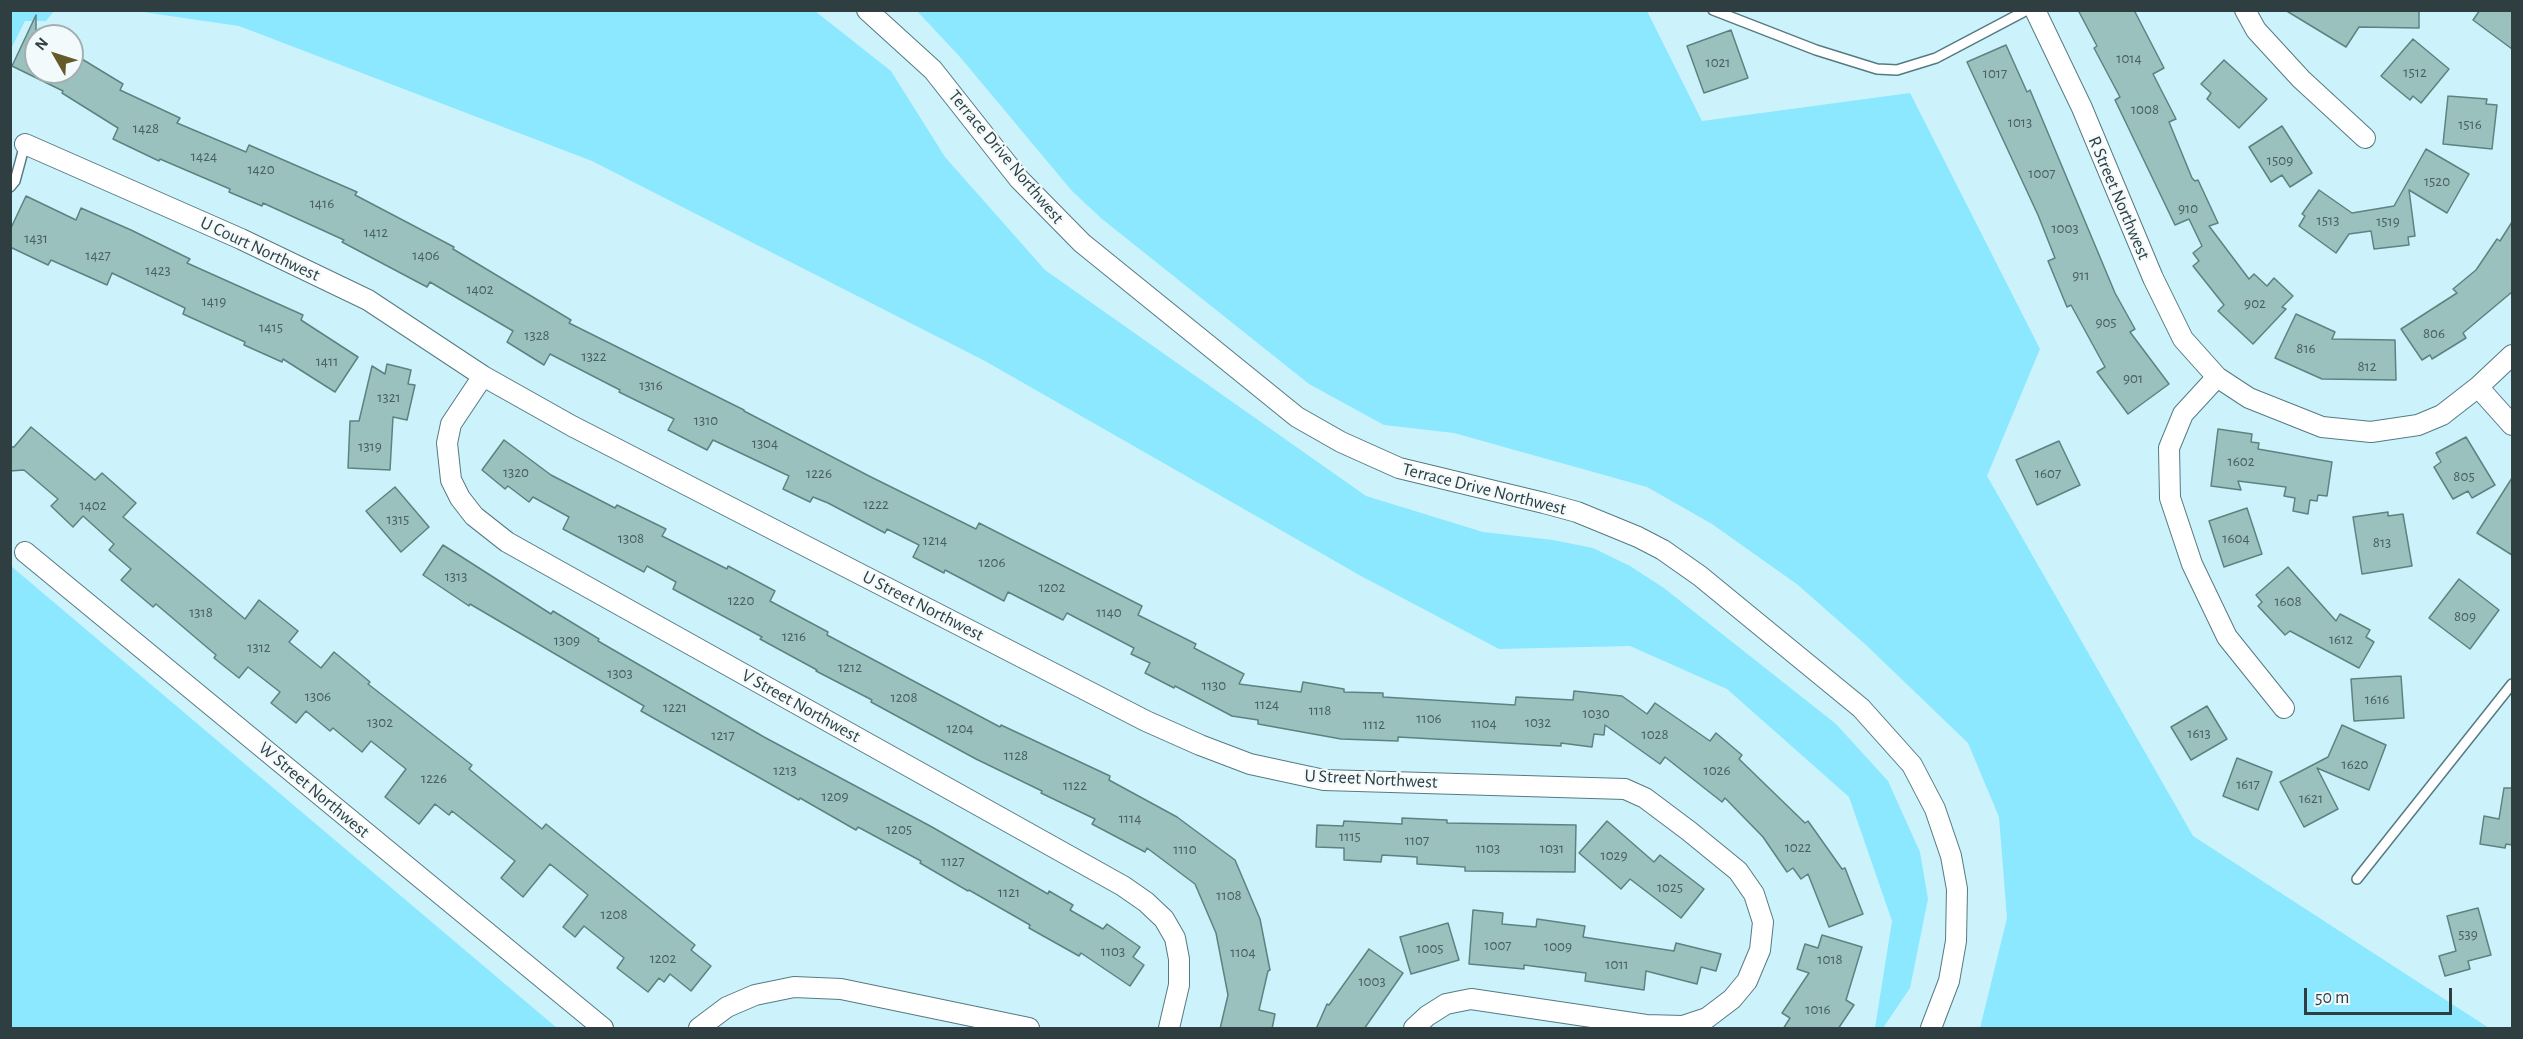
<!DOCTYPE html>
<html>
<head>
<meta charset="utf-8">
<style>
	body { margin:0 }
	#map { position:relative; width:2523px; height:1039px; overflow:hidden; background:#ccf3fc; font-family:"Alegreya Sans",sans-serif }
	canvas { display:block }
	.frame { position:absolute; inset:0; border:12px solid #2e3e41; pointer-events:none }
	.north { position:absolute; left:24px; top:24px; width:60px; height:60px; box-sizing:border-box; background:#f2fafc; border:2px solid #a4afb1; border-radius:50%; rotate:309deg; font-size:16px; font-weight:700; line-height:24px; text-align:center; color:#2e3e41 }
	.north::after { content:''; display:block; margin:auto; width:21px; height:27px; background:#655b28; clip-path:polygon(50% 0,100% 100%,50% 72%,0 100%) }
	.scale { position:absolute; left:2304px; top:988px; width:148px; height:27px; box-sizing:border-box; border:3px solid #2e3e41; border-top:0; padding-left:8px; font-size:18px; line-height:21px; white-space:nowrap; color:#2e3e41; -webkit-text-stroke:4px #f2fafc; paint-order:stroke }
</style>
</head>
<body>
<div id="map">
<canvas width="2523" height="1039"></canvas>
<div class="frame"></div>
<div class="north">N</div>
<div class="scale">50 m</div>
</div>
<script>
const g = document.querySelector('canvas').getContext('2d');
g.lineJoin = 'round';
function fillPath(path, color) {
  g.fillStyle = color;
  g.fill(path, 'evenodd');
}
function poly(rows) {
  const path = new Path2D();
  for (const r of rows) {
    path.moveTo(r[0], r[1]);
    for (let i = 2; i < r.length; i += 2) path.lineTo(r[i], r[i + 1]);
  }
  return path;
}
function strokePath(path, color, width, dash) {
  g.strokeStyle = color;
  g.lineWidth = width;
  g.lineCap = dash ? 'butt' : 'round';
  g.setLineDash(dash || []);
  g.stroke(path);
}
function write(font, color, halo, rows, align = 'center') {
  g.font = font + ' "Alegreya Sans",sans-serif';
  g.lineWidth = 4.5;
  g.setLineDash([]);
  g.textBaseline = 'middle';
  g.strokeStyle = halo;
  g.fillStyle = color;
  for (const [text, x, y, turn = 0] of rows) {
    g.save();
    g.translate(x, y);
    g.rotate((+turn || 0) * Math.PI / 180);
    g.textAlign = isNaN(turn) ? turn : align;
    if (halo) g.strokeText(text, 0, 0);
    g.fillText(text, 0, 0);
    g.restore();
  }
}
const green = poly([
	[11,11,54,11,46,21,25,21,11,49],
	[136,11,815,11,891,71,945,157,1045,270,1366,496,1483,532,1553,540,1593,548,1630,566,1664,588,1836,724,1888,781,1920,852,1928,899,1910,988,1883,1028,1875,1028,1892,921,1849,797,1727,689,1630,646,1499,649,1361,576,985,361,592,161,239,26],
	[917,11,1647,11,1702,121,1910,93,2040,349,1987,476,2193,836,2489,1028,1980,1028,2007,918,1999,817,1968,743,1866,645,1798,585,1712,524,1647,487,1454,433,1384,425,1309,384,1102,219,1072,191,960,57],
	[10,566,11,566,557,1028,11,1028]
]);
const building = poly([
	[2078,10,2134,10,2164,68,2153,74,2176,119,2169,122,2192,178,2195,181,2198,180,2218,223,2209,226,2249,279,2254,274,2267,286,2274,278,2293,296,2282,307,2286,309,2253,344,2218,311,2224,305,2193,266,2199,261,2193,253,2202,246,2189,219,2175,225,2115,100,2120,97,2094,48,2097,46,2078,10],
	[2285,10,2419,10,2419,28,2359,27,2346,47,2285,10],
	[2480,10,2512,10,2512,49,2473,20,2480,10],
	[36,15,36,72,72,72,72,53,123,84,120,90,180,118,177,123,246,152,249,145,357,192,355,195,454,247,453,249,571,320,569,323,744,410,744,411,869,476,976,529,979,523,1142,606,1138,615,1196,644,1194,648,1244,674,1239,684,1301,692,1303,682,1344,689,1344,692,1383,693,1383,697,1515,705,1516,697,1573,700,1574,691,1622,696,1647,714,1655,703,1710,741,1716,733,1742,755,1739,759,1805,823,1808,821,1842,869,1845,868,1863,914,1829,927,1808,874,1801,879,1793,868,1787,872,1763,837,1725,798,1722,802,1665,757,1660,764,1605,725,1604,735,1594,734,1592,747,1561,743,1561,746,1398,737,1398,741,1341,739,1258,724,1258,720,1232,716,1175,686,1174,688,1145,673,1150,663,1131,654,1134,648,1067,613,1063,620,1008,592,1004,601,945,570,944,573,913,557,919,545,887,529,885,533,828,503,813,497,810,502,783,489,789,476,713,440,707,450,668,430,674,419,619,392,620,390,550,354,544,365,507,342,513,331,430,282,427,287,342,242,344,240,263,203,262,206,229,192,230,189,160,159,159,161,113,139,118,128,62,93,63,91,12,66,36,15],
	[1731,30,1748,78,1704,93,1687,46,1731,30],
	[2413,39,2449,69,2421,103,2413,96,2410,100,2381,76,2413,39],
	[2006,45,2027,92,2030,90,2115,293,2135,329,2130,332,2169,384,2128,414,2097,372,2105,367,2071,305,2067,307,2048,261,2055,258,2038,215,1967,62,2006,45],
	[2224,60,2267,99,2239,128,2207,99,2211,93,2201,84,2224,60],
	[2448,96,2487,99,2486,104,2497,105,2492,149,2443,144,2448,96],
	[2282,126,2312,173,2290,187,2282,175,2271,182,2249,147,2282,126],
	[2426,149,2469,174,2447,213,2409,190,2415,236,2408,237,2409,245,2374,249,2371,231,2349,234,2336,253,2299,226,2305,216,2302,214,2319,190,2352,213,2394,206,2426,149],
	[26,196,76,220,81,208,131,230,190,259,187,263,303,315,301,320,358,357,335,392,283,359,282,362,244,345,245,342,183,314,185,308,112,273,107,285,51,260,48,265,10,247,10,230,26,196],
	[2512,222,2512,292,2463,333,2466,338,2432,359,2430,355,2422,360,2401,329,2457,293,2453,289,2476,270,2497,239,2500,241,2512,222],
	[2296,314,2335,332,2332,339,2395,340,2396,380,2322,379,2275,358,2296,314],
	[387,364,411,370,408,384,415,385,407,420,393,417,390,470,348,468,350,421,359,421,372,366,385,374,387,364],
	[31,427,95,480,102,473,136,503,123,517,245,619,259,600,298,631,289,642,321,668,334,652,370,682,368,684,472,765,469,769,542,829,546,824,695,945,691,950,711,966,691,991,670,974,664,982,659,978,648,992,617,968,624,958,584,926,575,937,563,927,588,895,550,864,523,897,501,878,515,861,452,811,449,815,435,804,419,824,385,797,406,769,371,741,362,752,333,728,330,731,306,711,296,723,271,703,280,692,248,667,239,678,214,658,216,655,156,604,153,607,121,580,131,569,109,550,114,544,83,516,73,527,51,506,58,499,24,470,10,471,10,447,14,447,31,427],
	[2218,429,2252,434,2251,442,2259,443,2258,449,2332,462,2327,496,2318,495,2317,501,2310,500,2308,514,2293,511,2295,498,2284,496,2286,487,2238,481,2241,490,2211,486,2218,429],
	[2466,437,2495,485,2472,498,2468,491,2453,499,2434,467,2441,462,2436,453,2466,437],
	[504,440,551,475,615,508,617,505,666,529,662,536,727,569,728,566,775,591,770,601,828,632,827,635,1000,727,1001,725,1110,776,1109,780,1177,817,1235,860,1260,919,1270,970,1268,971,1259,1010,1275,1014,1272,1029,1220,1029,1228,995,1216,933,1195,884,1147,848,1145,852,1092,824,1095,819,1041,793,1042,791,976,759,871,702,872,700,816,671,817,670,760,639,762,637,673,589,676,582,647,566,644,572,563,529,569,517,533,497,529,502,508,486,505,489,482,470,504,440],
	[2059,441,2080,485,2037,505,2016,460,2059,441],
	[2512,478,2512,555,2477,533,2512,478],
	[395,487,429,527,401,552,366,511,395,487],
	[2247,508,2262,554,2224,567,2209,521,2247,508],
	[2388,512,2388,516,2403,514,2412,566,2362,574,2353,517,2388,512],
	[443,545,551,614,553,611,599,639,598,641,764,737,932,827,1048,894,1049,891,1073,905,1070,910,1103,929,1107,924,1140,947,1133,957,1144,965,1130,986,1081,953,1079,956,1029,928,1030,925,969,890,968,891,920,863,921,861,858,827,856,830,800,798,799,800,641,711,644,706,470,604,469,606,423,575,443,545],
	[2288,567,2336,621,2340,614,2370,630,2366,637,2374,642,2359,668,2290,631,2285,635,2258,606,2262,602,2256,595,2288,567],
	[2459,579,2499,610,2470,649,2429,618,2459,579],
	[2401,676,2404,718,2354,721,2351,679,2401,676],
	[2207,706,2227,739,2191,760,2171,727,2207,706],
	[2342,725,2386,745,2369,790,2317,768,2338,809,2304,827,2280,782,2328,757,2342,725],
	[2237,758,2272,772,2258,810,2223,796,2237,758],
	[2504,788,2512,788,2512,845,2506,844,2505,848,2480,844,2484,816,2499,819,2504,788],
	[1402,818,1447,820,1447,823,1576,825,1575,872,1465,871,1465,867,1417,864,1417,857,1382,855,1381,862,1344,860,1344,848,1316,847,1317,825,1343,826,1344,821,1402,824,1402,818],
	[1607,821,1654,862,1660,855,1704,889,1681,918,1630,879,1621,889,1579,853,1607,821],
	[2478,908,2491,955,2468,961,2470,969,2445,976,2439,956,2456,951,2447,916,2478,908],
	[1473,910,1503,913,1502,924,1536,927,1537,919,1585,926,1583,937,1674,951,1676,943,1721,954,1716,971,1701,967,1697,984,1646,971,1644,990,1585,981,1586,973,1524,965,1524,969,1469,964,1473,910],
	[1448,923,1459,960,1411,974,1400,937,1448,923],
	[1822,935,1862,947,1846,1000,1854,1005,1838,1029,1783,1029,1790,1018,1782,1013,1809,973,1797,969,1805,944,1818,948,1822,935],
	[1369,949,1403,973,1364,1029,1316,1029,1327,1004,1329,1005,1369,949]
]);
const service = poly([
	[1713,10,1816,50,1877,69,1897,70,1936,58,2027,10],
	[10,187,15,181,25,144],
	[2357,879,2512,684]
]);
const minor = poly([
	[867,10,933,70,1019,179,1082,243,1297,417,1341,442,1399,468,1544,503,1577,512,1638,537,1663,550,1700,576,1861,708,1912,765,1935,809,1951,856,1957,889,1956,941,1949,981,1931,1028],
	[2035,10,2082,108,2153,278,2183,339,2217,377,2249,398,2322,427,2371,432,2418,425,2442,415,2478,387,2512,425],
	[2245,10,2256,30,2301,79,2365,138],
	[25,144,241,239,368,300,483,376,572,426,1146,721,1200,745,1250,764,1324,780,1625,789,1645,798,1689,831,1738,871,1754,894,1763,922,1760,950,1747,981,1732,999,1707,1018,1683,1026,1646,1025,1471,999,1446,1004,1427,1016,1414,1028],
	[483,376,451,424,447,443,451,480,460,498,474,516,507,542,1123,886,1146,902,1164,919,1175,938,1179,959,1179,985,1169,1028],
	[2217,377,2183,414,2169,448,2170,498,2192,564,2227,637,2284,708],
	[2478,387,2512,355],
	[25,552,603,1028],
	[699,1028,727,1007,755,995,794,987,841,989,1029,1028]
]);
const numberNames = [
	["1014",2129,58],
	["1021",1718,62],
	["1512",2415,72],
	["1017",1995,73],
	["1008",2145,109],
	["1013",2020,122],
	["1516",2470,124],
	["1428",146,128],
	["1424",204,156],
	["1509",2280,160],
	["1420",261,169],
	["1007",2042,173],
	["1520",2437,181],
	["1416",322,203],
	["910",2188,208],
	["1513",2328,220],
	["1519",2388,221],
	["1003",2065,228],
	["1412",376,232],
	["1431",36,238],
	["1427",98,255],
	["1406",426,255],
	["1423",158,270],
	["911",2081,275],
	["1402",480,289],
	["1419",214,301],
	["902",2255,303],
	["905",2106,322],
	["1415",271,327],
	["806",2434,333],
	["1328",537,335],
	["816",2306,348],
	["1322",594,356],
	["1411",327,361],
	["812",2367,366],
	["901",2133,378],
	["1316",651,385],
	["1321",389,397],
	["1310",706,420],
	["1304",765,443],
	["1319",370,446],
	["1602",2241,461],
	["1320",516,472],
	["1226",819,473],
	["1607",2048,473],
	["805",2464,476],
	["1222",876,504],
	["1402",93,505],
	["1315",398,519],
	["1308",631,538],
	["1604",2236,538],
	["1214",935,540],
	["813",2382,542],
	["1206",992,562],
	["1313",456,576],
	["1202",1052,587],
	["1220",741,600],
	["1608",2288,601],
	["1318",201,612],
	["1140",1109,612],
	["809",2465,616],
	["1216",794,636],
	["1612",2341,639],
	["1309",567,640],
	["1312",259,647],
	["1212",850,667],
	["1303",620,673],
	["1130",1214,685],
	["1306",318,696],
	["1208",904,697],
	["1616",2377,699],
	["1124",1267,704],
	["1221",675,707],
	["1118",1320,710],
	["1030",1596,713],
	["1106",1429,718],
	["1302",380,722],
	["1032",1538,722],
	["1104",1484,723],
	["1112",1374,724],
	["1204",960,728],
	["1613",2199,733],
	["1028",1655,734],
	["1217",723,735],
	["1128",1016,755],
	["1620",2355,764],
	["1213",785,770],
	["1026",1717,770],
	["1226",434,778],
	["1617",2248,784],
	["1122",1075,785],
	["1209",835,796],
	["1621",2311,798],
	["1114",1130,818],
	["1205",899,829],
	["1115",1350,836],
	["1107",1417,840],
	["1022",1798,847],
	["1103",1488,848],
	["1031",1552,848],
	["1110",1185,849],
	["1029",1614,855],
	["1127",953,861],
	["1025",1670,887],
	["1121",1009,892],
	["1108",1229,895],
	["1208",614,914],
	["539",2468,934],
	["1007",1498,945],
	["1009",1558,946],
	["1005",1430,948],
	["1103",1113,951],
	["1104",1243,952],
	["1202",663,958],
	["1018",1830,959],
	["1011",1617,964],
	["1003",1372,981],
	["1016",1818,1009]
];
const streetNames = [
	["Terrace Drive Northwest",1006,157,50],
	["R Street Northwest",2119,198,67],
	["U Court Northwest",260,249,25],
	["Terrace Drive Northwest",1484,489,14],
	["U Street Northwest",923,606,27],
	["V Street Northwest",801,706,29],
	["U Street Northwest",1371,779,3],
	["W Street Northwest",314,790,40]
];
fillPath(green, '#8be8fe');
fillPath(building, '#9ac1be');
strokePath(building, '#5d8380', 1.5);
strokePath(service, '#567a82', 12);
strokePath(minor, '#567a82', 22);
strokePath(service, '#fff', 9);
strokePath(minor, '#fff', 20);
write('15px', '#495f60', null, numberNames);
write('18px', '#2e3e41', '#f2fafc', streetNames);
</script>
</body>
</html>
